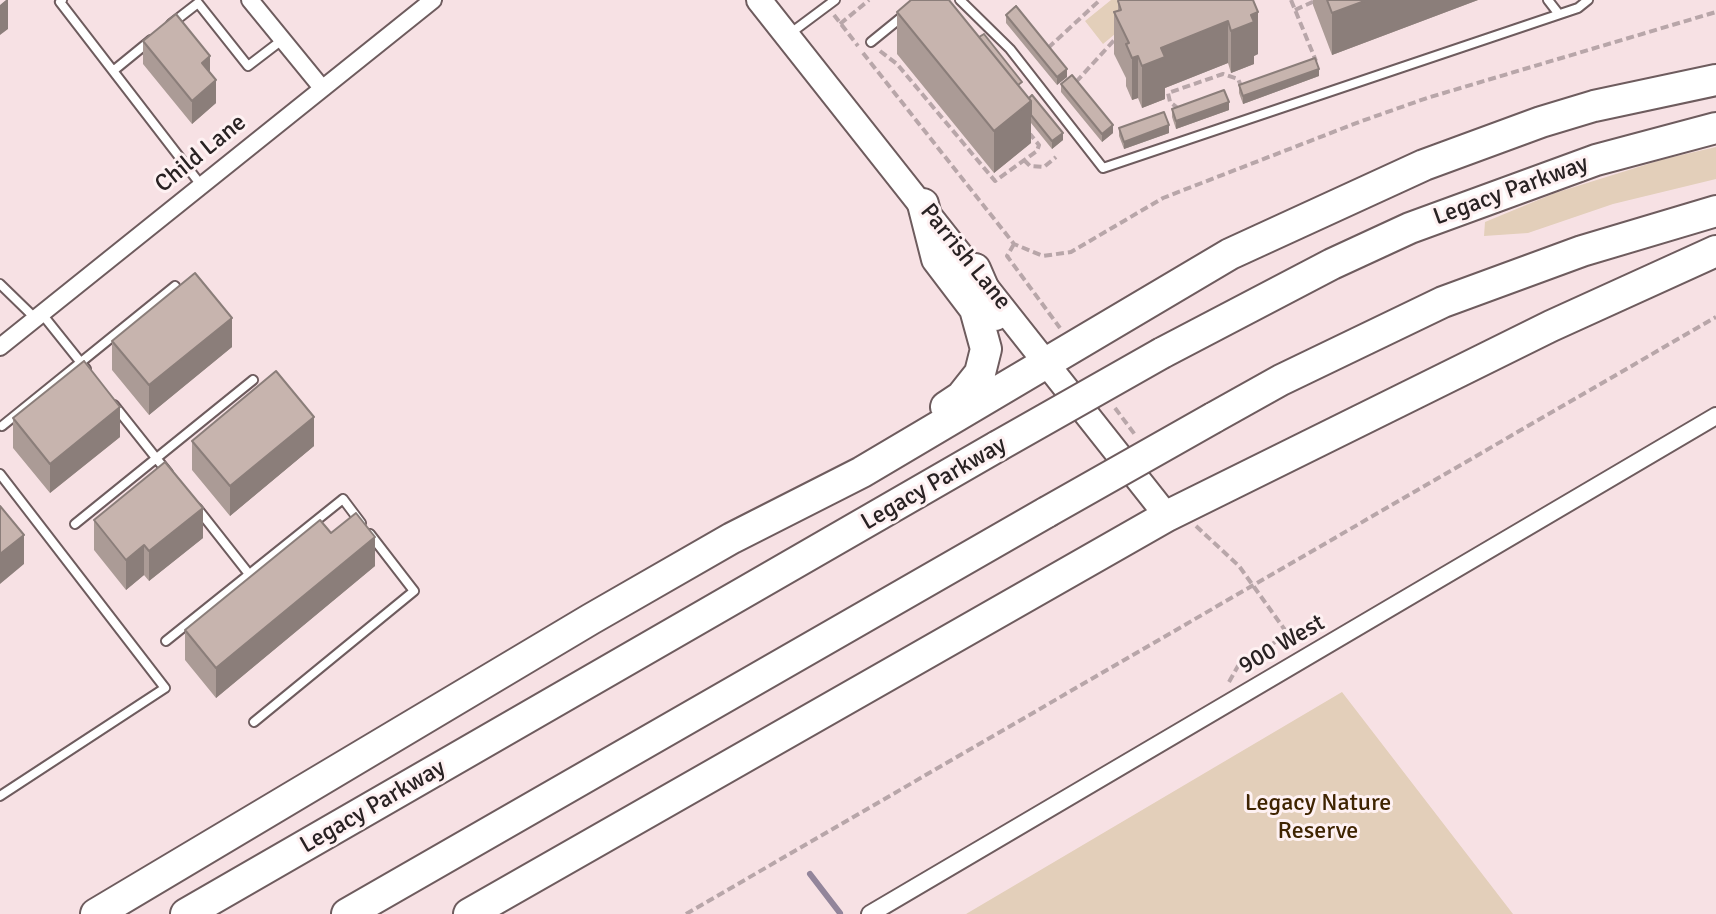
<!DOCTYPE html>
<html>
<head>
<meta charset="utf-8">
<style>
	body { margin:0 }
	canvas { display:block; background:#f7e1e4 }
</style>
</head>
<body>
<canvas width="1716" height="914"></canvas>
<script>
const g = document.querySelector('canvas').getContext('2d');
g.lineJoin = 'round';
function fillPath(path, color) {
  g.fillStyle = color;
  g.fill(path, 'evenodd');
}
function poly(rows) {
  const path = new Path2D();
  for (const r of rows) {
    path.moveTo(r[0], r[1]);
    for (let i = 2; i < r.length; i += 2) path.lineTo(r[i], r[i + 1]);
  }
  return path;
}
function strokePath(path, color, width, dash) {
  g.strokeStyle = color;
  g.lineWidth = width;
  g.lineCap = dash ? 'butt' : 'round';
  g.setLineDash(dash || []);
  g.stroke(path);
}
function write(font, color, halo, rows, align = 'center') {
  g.font = font + ' Signika,sans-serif';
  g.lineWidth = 6;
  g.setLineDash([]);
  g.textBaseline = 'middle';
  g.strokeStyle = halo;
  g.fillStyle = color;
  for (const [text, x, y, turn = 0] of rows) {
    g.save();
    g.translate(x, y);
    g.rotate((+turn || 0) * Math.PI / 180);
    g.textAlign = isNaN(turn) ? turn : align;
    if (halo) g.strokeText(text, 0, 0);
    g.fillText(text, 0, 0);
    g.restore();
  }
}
const green = poly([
	[1111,0,1137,0,1145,9,1103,44,1085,21],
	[1716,147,1716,179,1613,204,1528,233,1484,236,1485,222,1555,193,1664,159],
	[1342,692,1513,914,966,914]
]);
const stream = poly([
	[810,874,840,913]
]);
const path = poly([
	[1291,0,1316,61],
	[1295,10,1317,0],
	[834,15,858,46],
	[840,24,869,0],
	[1048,48,1100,0],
	[880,51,897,64,995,181,1037,151,1039,145,1030,134],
	[863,53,1014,244,1043,256,1071,252,1163,198,1359,122,1427,98,1716,12],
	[1076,82,1117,37],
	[1179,109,1170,102,1168,93,1223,74,1238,79,1242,88],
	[1024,160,1030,166,1044,167,1056,157],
	[1014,244,1007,256,1060,328],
	[1115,408,1136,436],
	[1196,526,1239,566,1295,644],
	[1229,682,1238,666,1250,656,1288,635],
	[686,914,1716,317]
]);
const lane = poly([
	[62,0,60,2,201,185],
	[960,0,1010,49,1103,168,1578,8,1588,0],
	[1548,0,1558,13],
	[171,24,198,3,248,66,282,40],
	[788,35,835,0],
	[871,42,903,16],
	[113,71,151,40],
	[0,284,35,318],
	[42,314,86,369],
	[114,405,168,473],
	[2,426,175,286],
	[0,474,165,688,0,796],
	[197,508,249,574],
	[75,524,253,380],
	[166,641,343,499,361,523],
	[254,722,414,591,370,534]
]);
const street = poly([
	[250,0,322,88],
	[0,347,433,0],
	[870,914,1716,416]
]);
const secondary = poly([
	[759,0,1167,516]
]);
const highway = poly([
	[923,204,937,259,975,309,986,349,980,373,961,397,946,407],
	[975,269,995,315],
	[1162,353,1332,264,1410,228,1596,160,1716,128],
	[1213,418,1281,380,1443,302,1582,251,1716,211],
	[96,914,591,619,732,538,862,472,1230,254,1424,165,1541,122,1594,106,1716,80],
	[186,914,998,446],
	[347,914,1047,512],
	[469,914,1167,516,1551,326,1716,251]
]);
const highwayBridge = poly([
	[998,446,1162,353],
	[1047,512,1213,418]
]);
const wall = poly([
	[1253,0,1258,54,1254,56,1254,64,1231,73,1228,63,1165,88,1165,99,1142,108,1138,98,1132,100,1126,86,1126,78,1114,54,1114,12,1118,11,1118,1],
	[1313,0,1478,0,1332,55,1313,5],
	[897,12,1022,90,1063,140,1052,149,1031,123,1031,143,994,173,897,54],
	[1006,15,1067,77,1057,85,1006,23],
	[143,41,210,72,216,103,192,124,143,64],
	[1319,76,1243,104,1239,93,1239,85],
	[1061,84,1113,133,1102,142,1061,92],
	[1172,109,1229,110,1176,129,1172,117],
	[1119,128,1169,133,1124,149,1119,136],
	[112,341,232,347,149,415,112,370],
	[13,418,120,437,50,493,13,448],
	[192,441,314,446,230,516,192,470],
	[94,520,203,538,149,581,144,575,126,590,94,550],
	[331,533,375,566,216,698,185,660,185,630]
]);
const shadedWall = poly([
	[6,0,8,0,8,29,0,35,0,5],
	[1367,0,1478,0,1332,55,1332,13],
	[1258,12,1258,54,1254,56,1254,64,1231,73,1231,31,1251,15],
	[1228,21,1228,63,1165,88,1165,99,1142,108,1142,66,1161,48],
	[210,56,210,79,202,63],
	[1138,56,1138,98,1132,100,1132,58],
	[1067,69,1067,77,1057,85,1057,77],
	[1319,69,1319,76,1243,104,1243,96],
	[216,80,216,103,192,124,192,101],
	[1031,101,1031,143,994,173,994,131],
	[1229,102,1229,110,1176,129,1176,121],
	[1113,125,1113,133,1102,142,1102,134],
	[1169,125,1169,133,1124,149,1124,142],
	[1063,133,1063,140,1052,149,1052,141],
	[232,318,232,347,149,415,149,385],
	[120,407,120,437,50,493,50,464],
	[314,417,314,446,230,516,230,486],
	[203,508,203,538,149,581,149,551],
	[24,535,24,564,0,584,0,554],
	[375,537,375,566,216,698,216,668],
	[144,545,144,575,126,590,126,560]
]);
const building = poly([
	[911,0,949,0,1031,101,994,131,897,12,911,0],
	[1119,0,1253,0,1258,12,1251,15,1254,22,1231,31,1228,21,1161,48,1165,57,1142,66,1138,56,1132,58,1126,44,1129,43,1114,12,1121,10,1118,1,1119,0],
	[1327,0,1367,0,1332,13,1327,0],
	[1016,6,1067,69,1057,77,1006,15,1016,6],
	[176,14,210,56,202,63,216,80,192,101,143,41,176,14],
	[984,34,1022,82,1018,85,979,37,984,34],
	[1315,58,1319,69,1243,96,1239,85,1315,58],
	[1072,75,1113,125,1102,134,1061,84,1072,75],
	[1224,90,1229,102,1176,121,1172,109,1224,90],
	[1032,95,1063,133,1052,141,1031,115,1031,101,1029,98,1032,95],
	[1164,112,1169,125,1124,142,1119,128,1164,112],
	[195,273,232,318,149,385,112,341,195,273],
	[84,361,120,407,50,464,13,418,84,361],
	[276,371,314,417,230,486,192,441,276,371],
	[165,462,203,508,149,551,144,545,126,560,94,520,165,462],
	[0,506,24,535,0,554,0,506],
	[356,513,375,537,216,668,185,630,320,520,331,533,356,513]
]);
const streetNames = [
	["Child Lane",201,154,-39],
	["Legacy Parkway",1511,191,-20],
	["Parrish Lane",965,257,51],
	["Legacy Parkway",934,484,-30],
	["900 West",1282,645,-30],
	["Legacy Parkway",373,807,-30]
];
const parkNames = [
	["Legacy Nature",1318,804],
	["Reserve",1318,832]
];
fillPath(green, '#e3cfba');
strokePath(stream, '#93859b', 6);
strokePath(lane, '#6e5c5e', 12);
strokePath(street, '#6e5c5e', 20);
strokePath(secondary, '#6e5c5e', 28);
strokePath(highway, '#6e5c5e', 34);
strokePath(path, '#b8a6a9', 4, [8, 4]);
strokePath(lane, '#fff', 8);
strokePath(street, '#fff', 16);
strokePath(secondary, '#fff', 24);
strokePath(highway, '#fff', 30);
strokePath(highwayBridge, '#6e5c5e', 34, []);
strokePath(highwayBridge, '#fff', 30);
fillPath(wall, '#ab9b96');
fillPath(shadedWall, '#8b7e7a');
fillPath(building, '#c7b4ae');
strokePath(building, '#8b7e7a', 2);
write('24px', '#292223', '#fef1f2', streetNames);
write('24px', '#3f2401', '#fef1f2', parkNames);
</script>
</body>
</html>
